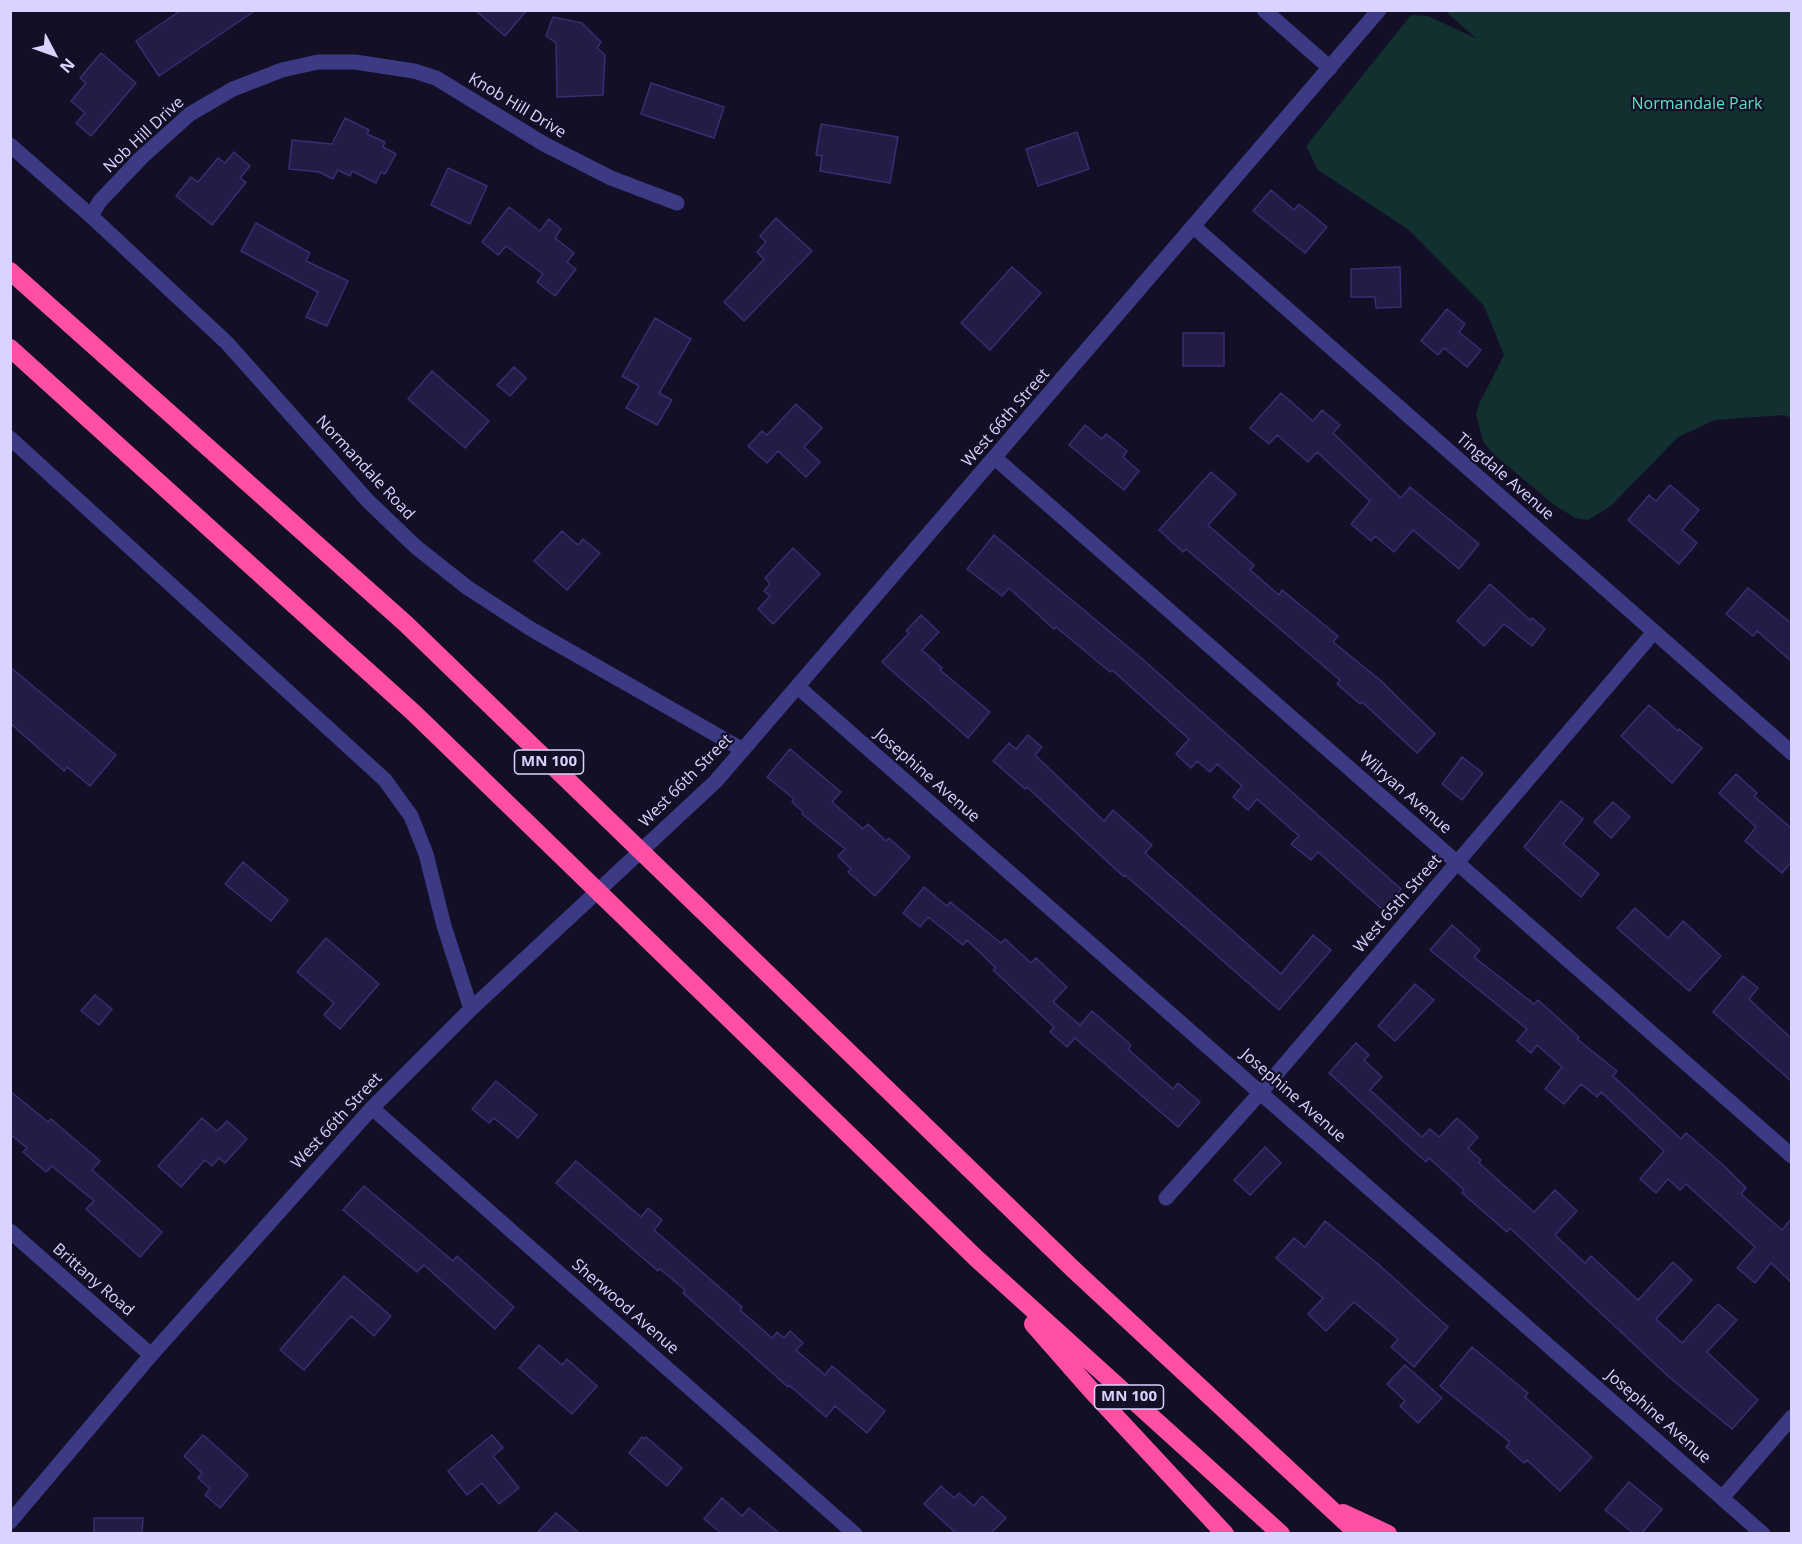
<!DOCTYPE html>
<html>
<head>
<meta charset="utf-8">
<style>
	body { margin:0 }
	#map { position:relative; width:1802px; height:1544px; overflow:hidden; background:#130f26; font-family:"Open Sans",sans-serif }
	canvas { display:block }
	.frame { position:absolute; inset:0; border:12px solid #d9d4ff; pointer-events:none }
	.north { position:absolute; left:24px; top:24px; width:60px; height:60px; -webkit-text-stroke:4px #130f26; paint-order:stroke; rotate:131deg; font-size:16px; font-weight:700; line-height:24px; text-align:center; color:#d9d4ff }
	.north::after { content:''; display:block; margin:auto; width:21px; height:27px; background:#d9d4ff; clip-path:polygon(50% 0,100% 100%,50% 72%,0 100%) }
</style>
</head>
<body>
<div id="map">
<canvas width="1802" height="1544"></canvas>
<div class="frame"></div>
<div class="north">N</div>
</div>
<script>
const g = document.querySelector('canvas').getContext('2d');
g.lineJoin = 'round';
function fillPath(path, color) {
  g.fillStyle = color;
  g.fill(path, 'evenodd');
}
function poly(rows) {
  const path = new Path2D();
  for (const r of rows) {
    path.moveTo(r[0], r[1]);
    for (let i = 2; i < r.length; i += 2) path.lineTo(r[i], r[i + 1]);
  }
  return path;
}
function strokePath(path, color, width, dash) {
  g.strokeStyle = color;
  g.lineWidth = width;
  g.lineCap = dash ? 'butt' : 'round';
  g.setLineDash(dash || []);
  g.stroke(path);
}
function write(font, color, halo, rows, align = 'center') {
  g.font = font + ' "Open Sans",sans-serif';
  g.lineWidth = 4.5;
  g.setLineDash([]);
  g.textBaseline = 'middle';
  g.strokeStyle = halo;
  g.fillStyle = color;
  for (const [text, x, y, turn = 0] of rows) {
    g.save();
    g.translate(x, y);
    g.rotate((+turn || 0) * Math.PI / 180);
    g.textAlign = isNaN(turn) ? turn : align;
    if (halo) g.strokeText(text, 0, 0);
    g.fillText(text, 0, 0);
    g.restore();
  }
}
const green = poly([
	[1445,11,1791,11,1791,418,1784,415,1715,420,1678,437,1611,506,1588,520,1575,518,1553,504,1491,452,1483,441,1476,414,1480,402,1504,355,1484,306,1409,230,1318,170,1306,146,1411,15,1428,16,1477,39]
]);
const building = poly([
	[181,10,256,10,159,76,136,41,181,10],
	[475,10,527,10,505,36,475,10],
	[553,17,582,23,601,42,597,48,605,55,603,95,557,97,556,43,546,36,553,17],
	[101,53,136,83,91,136,76,123,85,113,71,101,86,83,80,78,101,53],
	[651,83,724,107,714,138,641,114,651,83],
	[345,118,369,130,367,134,385,142,383,147,396,154,385,174,381,172,376,183,352,171,350,176,338,170,333,179,319,172,289,169,292,140,332,144,345,118],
	[821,124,898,137,890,183,820,171,822,156,816,155,821,124],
	[1077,132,1089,169,1038,186,1026,149,1077,132],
	[234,152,250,166,240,178,246,182,212,225,176,196,191,177,198,182,218,158,225,163,234,152],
	[448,168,487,186,470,224,431,205,448,168],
	[1271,190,1294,210,1299,204,1327,227,1305,253,1253,211,1271,190],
	[509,207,540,231,549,219,561,229,555,238,574,253,567,262,576,269,555,296,537,282,543,274,506,246,498,255,482,242,509,207],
	[776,218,812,251,744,321,724,302,764,259,757,252,766,242,760,236,776,218],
	[256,223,310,253,306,261,348,281,327,326,306,317,318,292,241,251,256,223],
	[1012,267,1041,293,990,350,961,323,1012,267],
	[1400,267,1401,307,1376,308,1375,297,1351,297,1351,269,1400,267],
	[1447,309,1465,324,1459,332,1481,350,1467,367,1444,348,1438,355,1421,341,1447,309],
	[655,318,691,339,659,393,672,400,657,425,626,408,639,386,622,376,655,318],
	[1183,333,1224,333,1224,366,1183,366,1183,333],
	[514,367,526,378,510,396,497,385,514,367],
	[432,371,489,421,465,448,408,399,432,371],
	[1281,393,1313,421,1322,410,1340,425,1333,433,1401,498,1410,487,1479,544,1459,569,1413,530,1394,552,1375,536,1371,541,1351,524,1370,501,1317,452,1308,462,1277,435,1269,444,1250,428,1281,393],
	[796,404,822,428,804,447,820,462,806,477,778,451,767,463,748,446,762,431,767,435,796,404],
	[1085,425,1102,439,1106,434,1127,451,1123,457,1139,471,1124,490,1069,445,1085,425],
	[1211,472,1236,494,1208,525,1254,565,1250,570,1279,595,1282,590,1338,636,1333,642,1380,680,1435,734,1417,753,1362,702,1360,704,1337,684,1340,680,1186,549,1183,552,1159,530,1211,472],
	[1670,485,1699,510,1682,530,1697,543,1679,564,1628,520,1649,495,1656,501,1670,485],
	[562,531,578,545,583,539,600,553,567,590,534,561,562,531],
	[994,535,1140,657,1401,889,1383,910,1318,852,1311,860,1291,844,1299,836,1257,799,1248,810,1233,797,1242,786,1217,764,1210,772,1197,761,1191,768,1176,754,1189,739,1112,670,1110,672,1056,627,1054,629,1009,588,1002,596,967,569,994,535],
	[793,548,820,574,773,624,758,609,770,596,764,591,770,584,765,578,793,548],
	[1490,584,1530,620,1532,618,1545,629,1532,646,1504,624,1484,646,1457,621,1490,584],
	[1748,588,1791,623,1791,661,1757,631,1753,636,1726,614,1748,588],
	[921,615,939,632,922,650,942,668,940,670,990,712,968,738,882,662,909,633,906,631,921,615],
	[10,667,116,755,90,786,67,767,64,771,10,723,10,667],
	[1649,705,1678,731,1679,729,1702,748,1672,783,1621,736,1649,705],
	[1028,735,1042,747,1035,755,1104,821,1113,810,1152,845,1145,853,1281,974,1313,935,1331,950,1279,1010,1125,875,1124,877,1027,787,1025,789,993,761,1009,743,1016,749,1028,735],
	[790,749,841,792,832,802,863,829,868,824,886,841,889,838,910,857,875,896,848,872,851,869,838,856,845,849,802,814,803,812,792,802,794,799,767,777,790,749],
	[1462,757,1483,773,1462,800,1442,784,1462,757],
	[1736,774,1757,793,1754,796,1791,828,1791,862,1782,873,1745,841,1756,827,1719,793,1736,774],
	[1561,801,1583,819,1563,844,1599,874,1581,897,1524,847,1561,801],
	[1613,802,1630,817,1611,838,1594,822,1613,802],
	[243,862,288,900,271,921,225,884,243,862],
	[924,887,947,906,950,902,1001,943,1005,939,1031,963,1036,958,1067,987,1053,1002,1080,1025,1092,1011,1131,1045,1128,1049,1173,1089,1178,1083,1200,1102,1178,1127,1075,1038,1067,1047,1050,1032,1054,1027,993,970,996,968,967,940,963,945,928,917,920,927,903,913,924,887],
	[1635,908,1668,938,1683,921,1721,956,1689,991,1617,928,1635,908],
	[1452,925,1480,950,1474,957,1534,1004,1538,1000,1579,1037,1577,1039,1617,1071,1613,1076,1681,1139,1686,1133,1724,1166,1746,1188,1741,1194,1782,1230,1791,1219,1791,1282,1771,1263,1755,1283,1737,1268,1755,1247,1686,1184,1680,1190,1668,1179,1656,1193,1640,1179,1664,1151,1601,1092,1597,1097,1581,1084,1564,1104,1545,1089,1562,1067,1537,1045,1531,1053,1517,1041,1527,1029,1430,950,1452,925],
	[326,938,379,984,340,1029,324,1015,334,1003,297,972,326,938],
	[1743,976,1758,988,1749,999,1791,1038,1791,1081,1713,1012,1743,976],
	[1415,984,1434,1000,1395,1041,1378,1026,1415,984],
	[95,995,112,1009,99,1025,81,1011,95,995],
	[1356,1043,1369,1055,1364,1060,1382,1077,1370,1090,1422,1137,1430,1129,1439,1137,1457,1118,1478,1137,1468,1148,1481,1160,1479,1163,1534,1212,1555,1190,1577,1211,1555,1235,1585,1263,1591,1256,1638,1300,1673,1262,1692,1280,1656,1319,1682,1343,1718,1304,1737,1320,1707,1352,1758,1400,1732,1429,1669,1377,1510,1228,1507,1232,1462,1193,1464,1190,1429,1158,1426,1162,1329,1073,1356,1043],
	[496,1081,537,1115,518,1138,494,1118,489,1123,472,1109,496,1081],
	[10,1091,48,1122,51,1119,100,1161,92,1170,162,1232,140,1257,86,1209,94,1201,52,1166,46,1172,23,1152,27,1148,10,1134,10,1091],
	[202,1118,217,1131,227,1121,247,1139,225,1163,219,1158,212,1166,205,1160,181,1187,158,1166,202,1118],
	[1265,1147,1281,1163,1250,1195,1234,1180,1265,1147],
	[576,1161,641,1217,648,1208,662,1220,654,1230,742,1307,740,1310,772,1338,777,1332,784,1338,790,1331,803,1343,796,1350,825,1375,832,1366,885,1411,867,1433,835,1406,826,1417,789,1385,788,1387,683,1293,685,1290,660,1269,658,1271,556,1183,576,1161],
	[364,1186,453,1261,457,1256,514,1307,495,1329,424,1265,417,1272,343,1210,364,1186],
	[1325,1221,1378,1264,1448,1327,1414,1367,1391,1347,1398,1339,1354,1302,1326,1331,1308,1314,1323,1298,1276,1258,1294,1238,1305,1247,1325,1221],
	[344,1276,391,1316,374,1336,351,1316,304,1370,280,1350,344,1276],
	[539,1345,562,1365,567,1359,597,1386,572,1414,519,1368,539,1345],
	[1472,1347,1528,1393,1525,1397,1592,1457,1560,1491,1527,1460,1524,1463,1506,1447,1510,1442,1440,1386,1472,1347],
	[1405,1365,1442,1398,1418,1423,1400,1406,1405,1401,1387,1384,1405,1365],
	[203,1435,248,1475,220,1508,205,1495,210,1489,198,1478,202,1473,184,1456,203,1435],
	[492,1435,503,1448,493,1456,519,1488,499,1504,482,1483,467,1495,448,1471,492,1435],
	[642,1437,644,1439,646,1437,682,1468,667,1486,629,1453,642,1437],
	[1629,1482,1662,1509,1642,1533,1633,1533,1605,1510,1629,1482],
	[941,1486,954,1498,959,1493,974,1506,982,1496,1006,1518,991,1533,956,1533,924,1504,941,1486],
	[722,1498,742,1516,749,1508,779,1533,721,1533,704,1519,722,1498],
	[556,1513,579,1533,537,1533,556,1513],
	[94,1518,143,1518,142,1533,94,1533,94,1518]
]);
const minor = poly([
	[1264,10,1330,68],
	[91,216,100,201,142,157,190,114,233,89,282,70,318,62,355,62,414,71,436,78,544,144,611,178,677,203],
	[1194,227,1792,753],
	[995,458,1792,1156],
	[798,687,1763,1534],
	[372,1108,855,1534],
	[1166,1198,1261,1092,1654,632],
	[10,1231,151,1355],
	[1722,1498,1792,1417]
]);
const tertiary = poly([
	[10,145,91,216,227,343,368,501,416,547,468,588,531,629,743,750],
	[10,438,385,780,411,816,426,854,444,926,471,1009],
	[10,1522,151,1355,372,1108,471,1009,716,781,1379,10]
]);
const motorway = poly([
	[10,271,406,624,1074,1270,1358,1534],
	[10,348,415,714,977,1259,1281,1534],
	[1033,1324,1091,1390,1225,1534],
	[1343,1513,1388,1534]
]);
const shields = [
	[549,762,69],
	[1129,1397,69]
];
const shieldNames = [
	["MN 100",549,762],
	["MN 100",1129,1397]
];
const parkNames = [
	["Normandale Park",1697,104]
];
const streetNames = [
	["Knob Hill Drive",517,106,31],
	["Nob Hill Drive",144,135,-43],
	["West 66th Street",1006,418,-49],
	["Normandale Road",365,468,47],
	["Tingdale Avenue",1505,477,41],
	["Josephine Avenue",927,776,41],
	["West 66th Street",686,781,-45],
	["Wilryan Avenue",1405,793,41],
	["West 65th Street",1398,904,-49],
	["Josephine Avenue",1293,1096,41],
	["West 66th Street",337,1121,-47],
	["Brittany Road",93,1280,41],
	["Sherwood Avenue",625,1307,41],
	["Josephine Avenue",1658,1417,41]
];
fillPath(green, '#12302f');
fillPath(building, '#241b47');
strokePath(building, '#3b2d73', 1.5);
strokePath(minor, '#3d3a85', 15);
strokePath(tertiary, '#3d3a85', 15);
strokePath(motorway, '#ff4fa3', 18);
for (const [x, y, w] of shields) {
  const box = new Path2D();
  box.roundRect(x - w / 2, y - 12, w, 24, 4.5);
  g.fillStyle = '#130f26';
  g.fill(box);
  strokePath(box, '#d9d4ff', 1.5);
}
write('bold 15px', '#d9d4ff', null, shieldNames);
write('16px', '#5fe0c0', '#130f26', parkNames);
write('16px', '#d9d4ff', '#130f26', streetNames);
</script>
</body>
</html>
